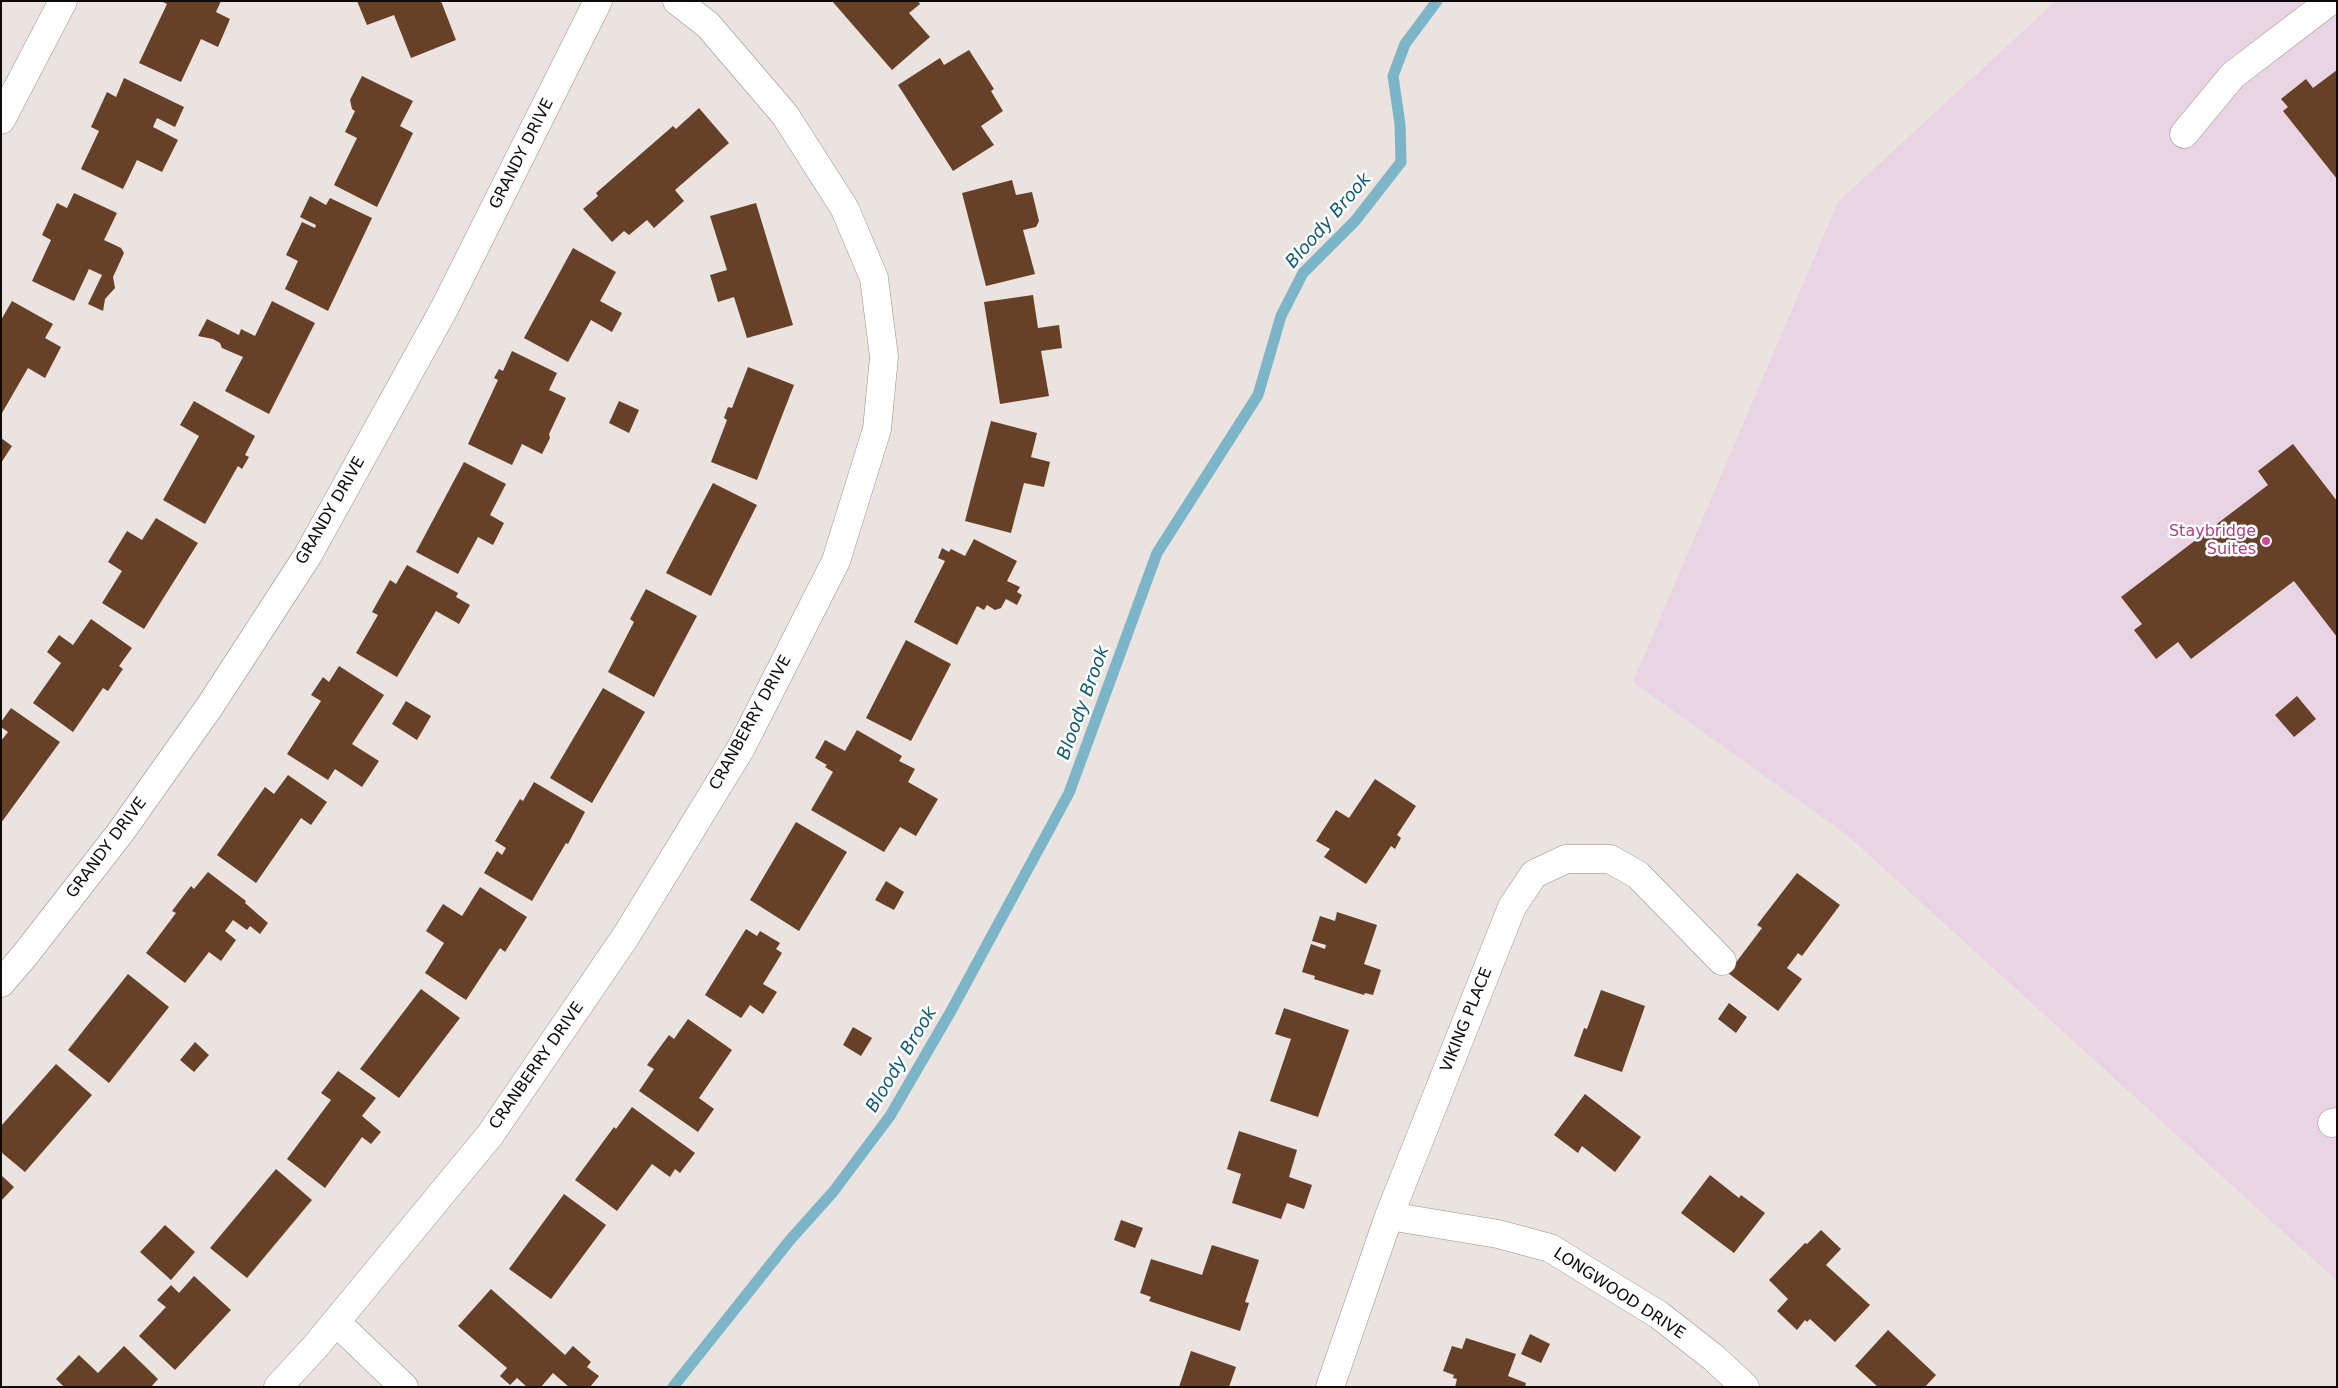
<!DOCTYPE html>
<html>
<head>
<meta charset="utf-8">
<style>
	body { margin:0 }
	#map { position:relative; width:2338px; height:1388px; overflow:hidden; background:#eae3df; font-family:"DejaVu Sans",sans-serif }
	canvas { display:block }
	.frame { position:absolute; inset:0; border:2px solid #0d0b0a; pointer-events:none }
</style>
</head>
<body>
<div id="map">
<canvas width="2338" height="1388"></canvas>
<div class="frame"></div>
</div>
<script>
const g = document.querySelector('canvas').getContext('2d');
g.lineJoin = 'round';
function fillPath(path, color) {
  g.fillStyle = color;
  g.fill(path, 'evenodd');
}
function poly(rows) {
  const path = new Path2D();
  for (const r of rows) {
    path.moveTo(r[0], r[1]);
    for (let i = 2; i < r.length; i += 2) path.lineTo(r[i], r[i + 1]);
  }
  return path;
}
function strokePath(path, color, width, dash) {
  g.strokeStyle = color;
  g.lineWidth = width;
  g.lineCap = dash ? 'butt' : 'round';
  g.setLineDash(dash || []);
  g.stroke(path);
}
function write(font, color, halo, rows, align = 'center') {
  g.font = font + ' "DejaVu Sans",sans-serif';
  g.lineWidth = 5;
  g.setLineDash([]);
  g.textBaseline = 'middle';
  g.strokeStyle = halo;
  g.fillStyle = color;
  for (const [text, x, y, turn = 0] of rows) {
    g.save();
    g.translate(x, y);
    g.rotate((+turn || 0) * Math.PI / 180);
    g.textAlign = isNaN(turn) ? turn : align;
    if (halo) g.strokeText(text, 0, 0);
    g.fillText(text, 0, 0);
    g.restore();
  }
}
const commercial = poly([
	[2056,1,2337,1,2337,1281,1847,835,1633,682,1838,202]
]);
const stream = poly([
	[673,1387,790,1240,833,1192,890,1116,951,1011,1069,793,1157,553,1258,395,1281,316,1303,273,1355,221,1401,162,1400,124,1393,76,1405,44,1437,1]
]);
const building = poly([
	[161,1,221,1,216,12,230,19,218,47,201,39,181,82,139,63,167,4],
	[357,1,441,1,456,40,411,58,394,15,367,25],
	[832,1,918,1,920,4,909,13,930,37,892,70],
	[969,50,994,89,991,91,1003,111,981,126,994,145,953,171,898,85,940,58,944,65],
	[2337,70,2337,179,2283,111,2288,107,2281,99,2306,79,2313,88],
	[362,76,413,101,400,126,413,133,377,207,334,185,357,138,345,132,355,111,352,109,350,100],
	[124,78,184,107,175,127,157,118,153,127,178,140,162,172,137,160,123,189,81,169,99,131,91,127,107,92,116,97],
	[699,108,729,143,675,190,684,201,654,228,647,220,629,235,624,231,612,242,583,209,598,196,596,193,673,126,676,129],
	[1012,180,1016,195,1032,192,1039,221,1036,227,1023,230,1035,274,986,286,962,193],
	[74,193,117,213,104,240,121,248,124,253,113,277,115,288,105,299,103,311,88,304,102,275,89,269,74,301,32,281,51,240,42,235,57,203,67,208],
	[310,196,326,205,330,198,372,218,328,311,285,289,298,261,286,255,302,222,315,228,316,225,300,217],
	[756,203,793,325,747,338,734,297,718,302,710,275,727,270,710,216],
	[573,248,616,272,600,301,622,313,612,332,591,320,568,362,524,338],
	[1033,295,1038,328,1059,325,1062,348,1041,351,1049,396,1000,404,984,302],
	[12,301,53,324,45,338,61,347,45,378,28,368,2,413,1,320],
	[272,301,315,323,269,414,225,391,243,357,222,348,220,343,213,339,198,336,207,319,239,335,241,329,255,336],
	[512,351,557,373,549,390,566,398,549,434,550,438,542,454,522,444,512,465,468,444,498,380,494,378,499,369,503,371],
	[748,367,794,385,757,480,711,462,727,420,724,418,728,407,732,408],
	[194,401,255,436,245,455,249,457,242,469,238,466,205,524,163,500,199,436,180,425],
	[619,401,639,410,629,433,609,423],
	[991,421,1037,433,1031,457,1050,462,1044,487,1024,483,1011,533,965,521],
	[1,438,12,446,1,463],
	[2293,444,2337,501,2337,637,2294,581,2191,659,2178,642,2156,659,2134,630,2142,624,2121,597,2268,485,2258,471],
	[464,462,506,484,490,515,504,523,493,545,478,537,458,574,416,552],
	[713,483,757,505,711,596,666,573],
	[156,518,198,543,144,629,102,603,122,571,108,562,127,531,142,540],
	[974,539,1017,561,1007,581,1020,587,1017,592,1022,595,1017,605,1006,599,1001,608,995,610,987,605,984,610,977,606,957,645,914,622,945,561,938,558,942,548,949,552,951,549,965,556],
	[407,565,458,593,456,597,470,605,459,624,436,611,397,677,356,653,378,615,372,612,390,580,396,584],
	[646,589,697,616,654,697,608,672,634,622,630,619],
	[91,619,132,648,119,666,123,669,108,691,103,688,73,732,33,703,61,663,47,652,59,635,73,645],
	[906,640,951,664,911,741,866,718],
	[339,666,384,695,352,744,379,761,362,787,335,769,328,780,287,754,321,701,311,695,323,677,329,682],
	[603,688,645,712,592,803,550,778],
	[2297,696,2316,719,2294,737,2275,715],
	[406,701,431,716,417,740,392,724],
	[11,708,60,742,1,823,1,741,8,732,1,727,1,722],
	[857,730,902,756,899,761,915,769,908,782,938,799,916,836,900,827,884,852,811,810,833,772,825,767,827,765,815,758,825,740,845,751],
	[288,775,327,802,311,825,301,818,256,883,217,855,265,787,274,794],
	[1375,779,1416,806,1397,835,1401,838,1395,849,1391,846,1366,884,1324,857,1330,849,1316,841,1336,810,1349,818],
	[534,782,585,812,568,844,566,843,532,901,484,873,497,851,502,855,506,848,495,841,520,799,523,801],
	[796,822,847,852,799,931,750,900],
	[208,872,246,901,245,903,268,923,260,934,250,926,247,930,233,920,225,931,236,940,221,961,209,952,185,983,146,953,176,913,172,911,191,886,194,889],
	[1797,873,1840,905,1802,956,1798,953,1787,968,1802,979,1778,1011,1728,973,1762,928,1757,925],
	[886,881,904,892,894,910,875,900],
	[480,887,527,917,505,952,500,948,466,1000,425,973,444,943,426,931,443,904,462,916],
	[1337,912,1377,925,1364,964,1381,970,1373,995,1365,993,1364,995,1314,979,1315,976,1302,972,1311,944,1325,949,1326,945,1312,941,1320,916,1335,921],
	[746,929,757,936,760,931,780,943,776,949,782,953,763,984,777,992,763,1014,750,1005,741,1018,705,995],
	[128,974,169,1007,109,1083,68,1050],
	[421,989,460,1018,399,1098,360,1069],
	[1601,990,1645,1006,1622,1072,1574,1056,1584,1028,1587,1029],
	[1729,1003,1747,1017,1736,1033,1718,1019],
	[1284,1008,1349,1030,1318,1117,1270,1101,1291,1039,1275,1034],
	[688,1019,732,1050,699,1098,714,1109,698,1132,639,1091,654,1069,647,1065,669,1035,674,1039],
	[853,1027,872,1038,861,1056,843,1045],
	[195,1042,209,1055,194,1072,180,1060],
	[56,1064,92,1095,25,1172,1,1152,1,1126],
	[338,1071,376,1098,362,1116,381,1132,371,1144,362,1137,325,1188,287,1159,331,1100,321,1093],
	[1585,1094,1641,1137,1615,1172,1582,1146,1578,1153,1554,1135],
	[632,1107,695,1153,680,1173,675,1169,670,1177,652,1164,617,1211,575,1180,614,1127,616,1129],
	[1239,1131,1297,1150,1289,1177,1312,1185,1304,1209,1287,1203,1281,1219,1232,1203,1241,1174,1227,1169],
	[276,1169,312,1200,247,1278,210,1248],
	[1,1175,14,1187,1,1201],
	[1710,1175,1739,1198,1741,1195,1765,1213,1734,1253,1681,1213],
	[564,1194,606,1225,551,1299,509,1269],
	[1121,1220,1143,1228,1135,1248,1114,1240],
	[165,1225,195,1252,171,1280,140,1252],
	[1821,1230,1841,1249,1826,1265,1870,1305,1835,1342,1810,1319,1807,1322,1805,1320,1797,1330,1777,1311,1788,1299,1769,1280,1805,1243,1807,1244],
	[1212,1245,1259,1260,1245,1302,1249,1303,1240,1331,1149,1301,1151,1297,1140,1293,1151,1259,1202,1275],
	[194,1276,231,1310,175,1370,139,1336,166,1307,157,1300,171,1285,179,1293],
	[491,1289,565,1355,573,1346,591,1362,587,1367,599,1376,590,1387,569,1387,553,1373,541,1387,527,1387,517,1378,510,1385,500,1376,507,1368,458,1326],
	[1888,1330,1936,1375,1925,1387,1878,1387,1855,1366],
	[1530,1334,1550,1344,1541,1363,1521,1354],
	[1466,1338,1516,1354,1508,1376,1526,1383,1525,1387,1455,1387,1457,1379,1453,1378,1454,1375,1443,1371,1452,1346,1462,1349],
	[124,1346,158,1379,151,1387,64,1387,56,1379,79,1355,98,1373],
	[1191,1351,1236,1367,1229,1387,1179,1387]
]);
const minor = poly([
	[1,120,63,1],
	[2184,134,2233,75,2330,1],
	[1,983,25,955,120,833,210,706,308,555,444,309,598,1],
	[2332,1123,2337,1122],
	[1389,1216,1498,1234,1550,1248,1659,1315,1714,1358,1745,1387],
	[336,1322,404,1387],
	[278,1387,315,1347,490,1135,626,936,741,748,836,561,877,429,884,357,874,278,845,209,785,115,708,25,677,1],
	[1330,1387,1389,1216,1512,907,1534,874,1566,859,1610,859,1638,875,1722,961]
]);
const markers = [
	[2266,541,5,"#d1479c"]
];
const streetNames = [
	["GRANDY DRIVE",522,154,-63],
	["GRANDY DRIVE",331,511,-60],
	["CRANBERRY DRIVE",751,723,-61],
	["GRANDY DRIVE",107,848,-53],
	["VIKING PLACE",1467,1020,-68],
	["CRANBERRY DRIVE",537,1066,-55],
	["LONGWOOD DRIVE",1619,1294,33]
];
const hotelNames = [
	["Staybridge",2256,532],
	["Suites",2256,550]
];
const waterNames = [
	["Bloody Brook",1329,221,-49],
	["Bloody Brook",1084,703,-70],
	["Bloody Brook",902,1060,-59]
];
fillPath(commercial, '#e8d4e3');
strokePath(stream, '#7cb4c8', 11);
fillPath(building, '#664027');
strokePath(minor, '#97908d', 29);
strokePath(minor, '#fff', 28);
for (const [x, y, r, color] of markers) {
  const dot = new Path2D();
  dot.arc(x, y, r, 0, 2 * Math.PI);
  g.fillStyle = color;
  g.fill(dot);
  strokePath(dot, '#fff', 2);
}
write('16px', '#0d0b0a', '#fff', streetNames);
write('16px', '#b23c85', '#fff', hotelNames, 'right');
write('italic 18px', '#0d5b70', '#fff', waterNames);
</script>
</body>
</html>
